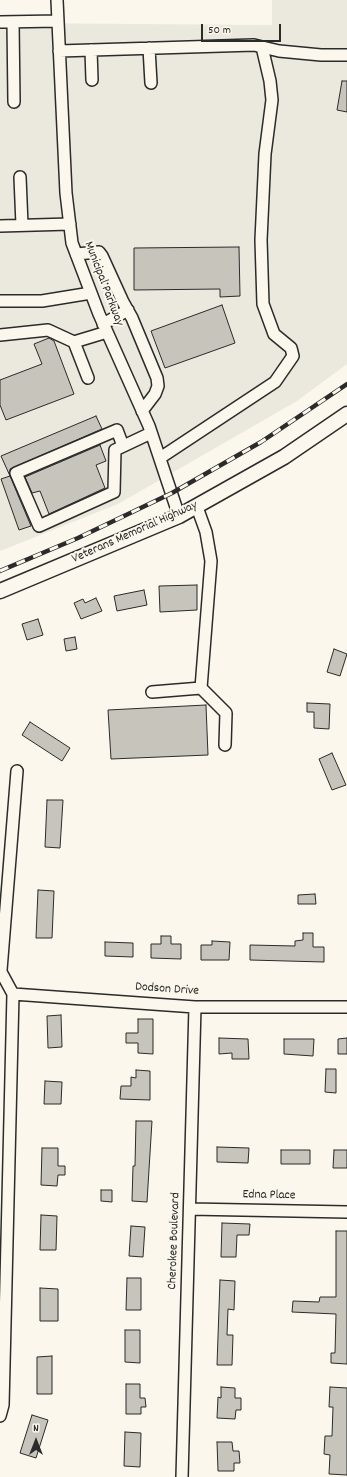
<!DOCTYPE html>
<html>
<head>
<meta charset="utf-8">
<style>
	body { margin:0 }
	#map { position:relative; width:347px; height:1477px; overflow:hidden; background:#fbf7ec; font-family:Dekko,sans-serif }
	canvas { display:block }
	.north { position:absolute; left:16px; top:1421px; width:40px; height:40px; -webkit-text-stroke:3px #fbf7ec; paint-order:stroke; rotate:0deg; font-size:11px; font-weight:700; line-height:16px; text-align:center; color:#2b2b2b }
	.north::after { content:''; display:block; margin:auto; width:14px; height:18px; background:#2b2b2b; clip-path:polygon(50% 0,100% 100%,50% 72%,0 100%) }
	.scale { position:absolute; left:201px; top:24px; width:80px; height:18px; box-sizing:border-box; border:2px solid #2b2b2b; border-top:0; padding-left:5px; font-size:12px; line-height:14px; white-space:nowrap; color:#2b2b2b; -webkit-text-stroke:3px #fbf7ec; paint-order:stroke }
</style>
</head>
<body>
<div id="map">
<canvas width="347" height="1477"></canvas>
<div class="north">N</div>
<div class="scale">50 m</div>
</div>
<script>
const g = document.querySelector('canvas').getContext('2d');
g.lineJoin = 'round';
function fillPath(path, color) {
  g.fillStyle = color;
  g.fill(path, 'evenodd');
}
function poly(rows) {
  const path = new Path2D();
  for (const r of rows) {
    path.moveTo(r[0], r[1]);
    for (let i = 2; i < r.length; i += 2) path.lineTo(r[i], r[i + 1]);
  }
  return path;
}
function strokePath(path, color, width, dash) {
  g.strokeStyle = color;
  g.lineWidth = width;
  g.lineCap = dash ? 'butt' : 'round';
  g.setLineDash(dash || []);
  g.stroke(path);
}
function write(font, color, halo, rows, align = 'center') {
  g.font = font + ' Dekko,sans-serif';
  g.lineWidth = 4;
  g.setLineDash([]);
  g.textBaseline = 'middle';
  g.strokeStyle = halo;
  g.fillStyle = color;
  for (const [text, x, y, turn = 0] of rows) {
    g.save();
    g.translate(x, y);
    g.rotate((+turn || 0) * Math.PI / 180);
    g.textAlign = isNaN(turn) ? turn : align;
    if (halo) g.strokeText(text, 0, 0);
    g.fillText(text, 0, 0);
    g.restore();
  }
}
const built = poly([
	[272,0,347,0,347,364,297,401,118,504,0,551,0,23,272,25]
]);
const building = poly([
	[342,81,347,81,347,112,337,110,342,81],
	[239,247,240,296,220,297,220,289,134,290,134,248,239,247],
	[222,305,235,343,165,368,151,331,222,305],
	[49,338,54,341,74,394,6,420,0,405,0,380,42,364,34,344,49,338],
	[96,416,102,429,10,469,10,476,31,526,19,530,1,479,10,476,1,456,96,416],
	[100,445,106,461,96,465,105,488,49,514,40,491,32,493,25,477,100,445],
	[197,585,197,610,160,612,159,586,197,585],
	[144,590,147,605,117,611,114,596,144,590],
	[96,598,102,611,81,619,74,603,83,599,85,603,96,598],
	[38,619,43,635,27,640,22,624,38,619],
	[75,637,77,649,66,651,64,639,75,637],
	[334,649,347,654,340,676,327,672,334,649],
	[307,703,330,704,329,729,314,728,314,712,307,712,307,703],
	[206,705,208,755,111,759,108,710,206,705],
	[30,722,70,748,62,761,22,735,30,722],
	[332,753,346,785,332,790,319,759,332,753],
	[47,800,63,800,60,848,45,847,47,800],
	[38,890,54,891,52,938,36,938,38,890],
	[315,894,316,904,298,904,298,895,315,894],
	[303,933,313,933,313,947,324,947,324,962,250,960,250,945,295,946,295,941,303,940,303,933],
	[161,936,171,936,171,944,181,944,181,959,151,958,151,944,161,944,161,936],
	[212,941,230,942,229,960,201,960,201,945,212,945,212,941],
	[105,942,133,943,133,957,105,956,105,942],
	[61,1015,62,1047,48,1048,47,1016,61,1015],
	[138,1019,153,1019,153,1054,138,1053,138,1043,126,1043,126,1033,138,1033,138,1019],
	[219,1038,248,1039,249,1059,232,1059,232,1053,219,1054,219,1038],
	[347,1038,347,1054,338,1054,338,1039,347,1038],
	[284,1039,314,1039,313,1056,284,1054,284,1039],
	[326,1069,336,1069,336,1093,325,1092,326,1069],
	[136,1070,150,1071,150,1100,120,1099,121,1086,131,1086,131,1077,136,1078,136,1070],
	[45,1081,62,1082,61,1104,44,1104,45,1081],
	[136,1121,152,1121,147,1202,132,1201,133,1166,135,1166,136,1121],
	[217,1147,249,1148,248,1163,217,1162,217,1147],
	[42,1148,58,1148,58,1166,65,1166,65,1175,58,1175,57,1186,41,1185,42,1148],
	[281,1150,310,1150,310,1164,281,1164,281,1150],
	[334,1150,347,1150,347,1168,333,1168,334,1150],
	[101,1190,112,1190,112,1202,101,1201,101,1190],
	[41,1215,57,1216,56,1250,40,1250,41,1215],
	[222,1223,250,1224,249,1235,237,1235,236,1257,221,1257,222,1223],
	[131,1226,145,1227,143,1257,129,1256,131,1226],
	[336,1231,347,1231,347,1364,331,1363,331,1353,335,1353,336,1314,292,1312,293,1301,319,1302,320,1297,336,1297,336,1231],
	[127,1278,141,1278,141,1310,126,1310,127,1278],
	[220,1280,235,1281,234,1310,228,1309,227,1335,233,1335,232,1365,217,1365,220,1280],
	[40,1288,58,1289,58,1321,40,1321,40,1288],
	[125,1330,140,1330,140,1363,125,1362,125,1330],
	[52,1356,52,1394,37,1394,37,1357,52,1356],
	[126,1384,140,1384,140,1398,145,1398,146,1407,141,1407,141,1414,126,1414,126,1384],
	[221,1387,235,1388,235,1398,241,1398,241,1410,236,1410,235,1419,217,1418,218,1397,221,1398,221,1387],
	[330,1387,347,1388,347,1475,329,1474,330,1455,324,1454,325,1436,332,1436,333,1407,329,1407,330,1387],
	[32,1415,48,1420,36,1458,20,1453,32,1415],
	[125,1432,141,1433,140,1467,124,1466,125,1432],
	[217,1442,232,1442,233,1451,239,1451,240,1463,234,1463,234,1471,218,1471,217,1442]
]);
const minor = poly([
	[57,0,66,193,72,243,99,314,149,426,179,516],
	[0,22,58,21],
	[13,22,14,102],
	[149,48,151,83],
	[91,50,92,80],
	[59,51,254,45,279,51,321,55,347,55],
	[20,177,22,225],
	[0,226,70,224],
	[76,254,99,252,102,256,123,302,132,318,157,378,158,386,155,394,142,411],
	[0,301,42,301,91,293],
	[103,324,128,310],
	[0,335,48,330,74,342,107,332],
	[74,342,88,378],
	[123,446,117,430,16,473,39,526,114,492,115,450,151,433],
	[160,458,275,382,293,356,291,348,274,334,263,304,261,240,265,154,272,100,270,81,262,47],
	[197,507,206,532,211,561,201,688,226,713,225,745],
	[152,692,201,688],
	[0,970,13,994,195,1007,347,1007],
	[1,970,17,771],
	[190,1209,347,1212],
	[0,1416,3,1405,13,994],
	[182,1477,195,1007]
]);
const major = poly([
	[0,591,179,516,284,457,347,414]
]);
const rail = poly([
	[0,571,78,538,172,493,261,442,347,384]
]);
const streetNames = [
	["Municipal Parkway",103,284,69],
	["Veterans Memorial Highway",135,533,-24],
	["Dodson Drive",167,990,4],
	["Edna Place",269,1196,1],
	["Cherokee Boulevard",175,1241,-88]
];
fillPath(built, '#ebe8de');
fillPath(building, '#c7c4bc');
strokePath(building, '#2b2b2b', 1);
strokePath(minor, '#2b2b2b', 14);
strokePath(major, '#2b2b2b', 17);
strokePath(minor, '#fbf7ec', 11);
strokePath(major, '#fbf7ec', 14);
strokePath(rail, '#2b2b2b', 4.5);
strokePath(rail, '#fbf7ec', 3, [9]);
write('13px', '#2b2b2b', '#fbf7ec', streetNames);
</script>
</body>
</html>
